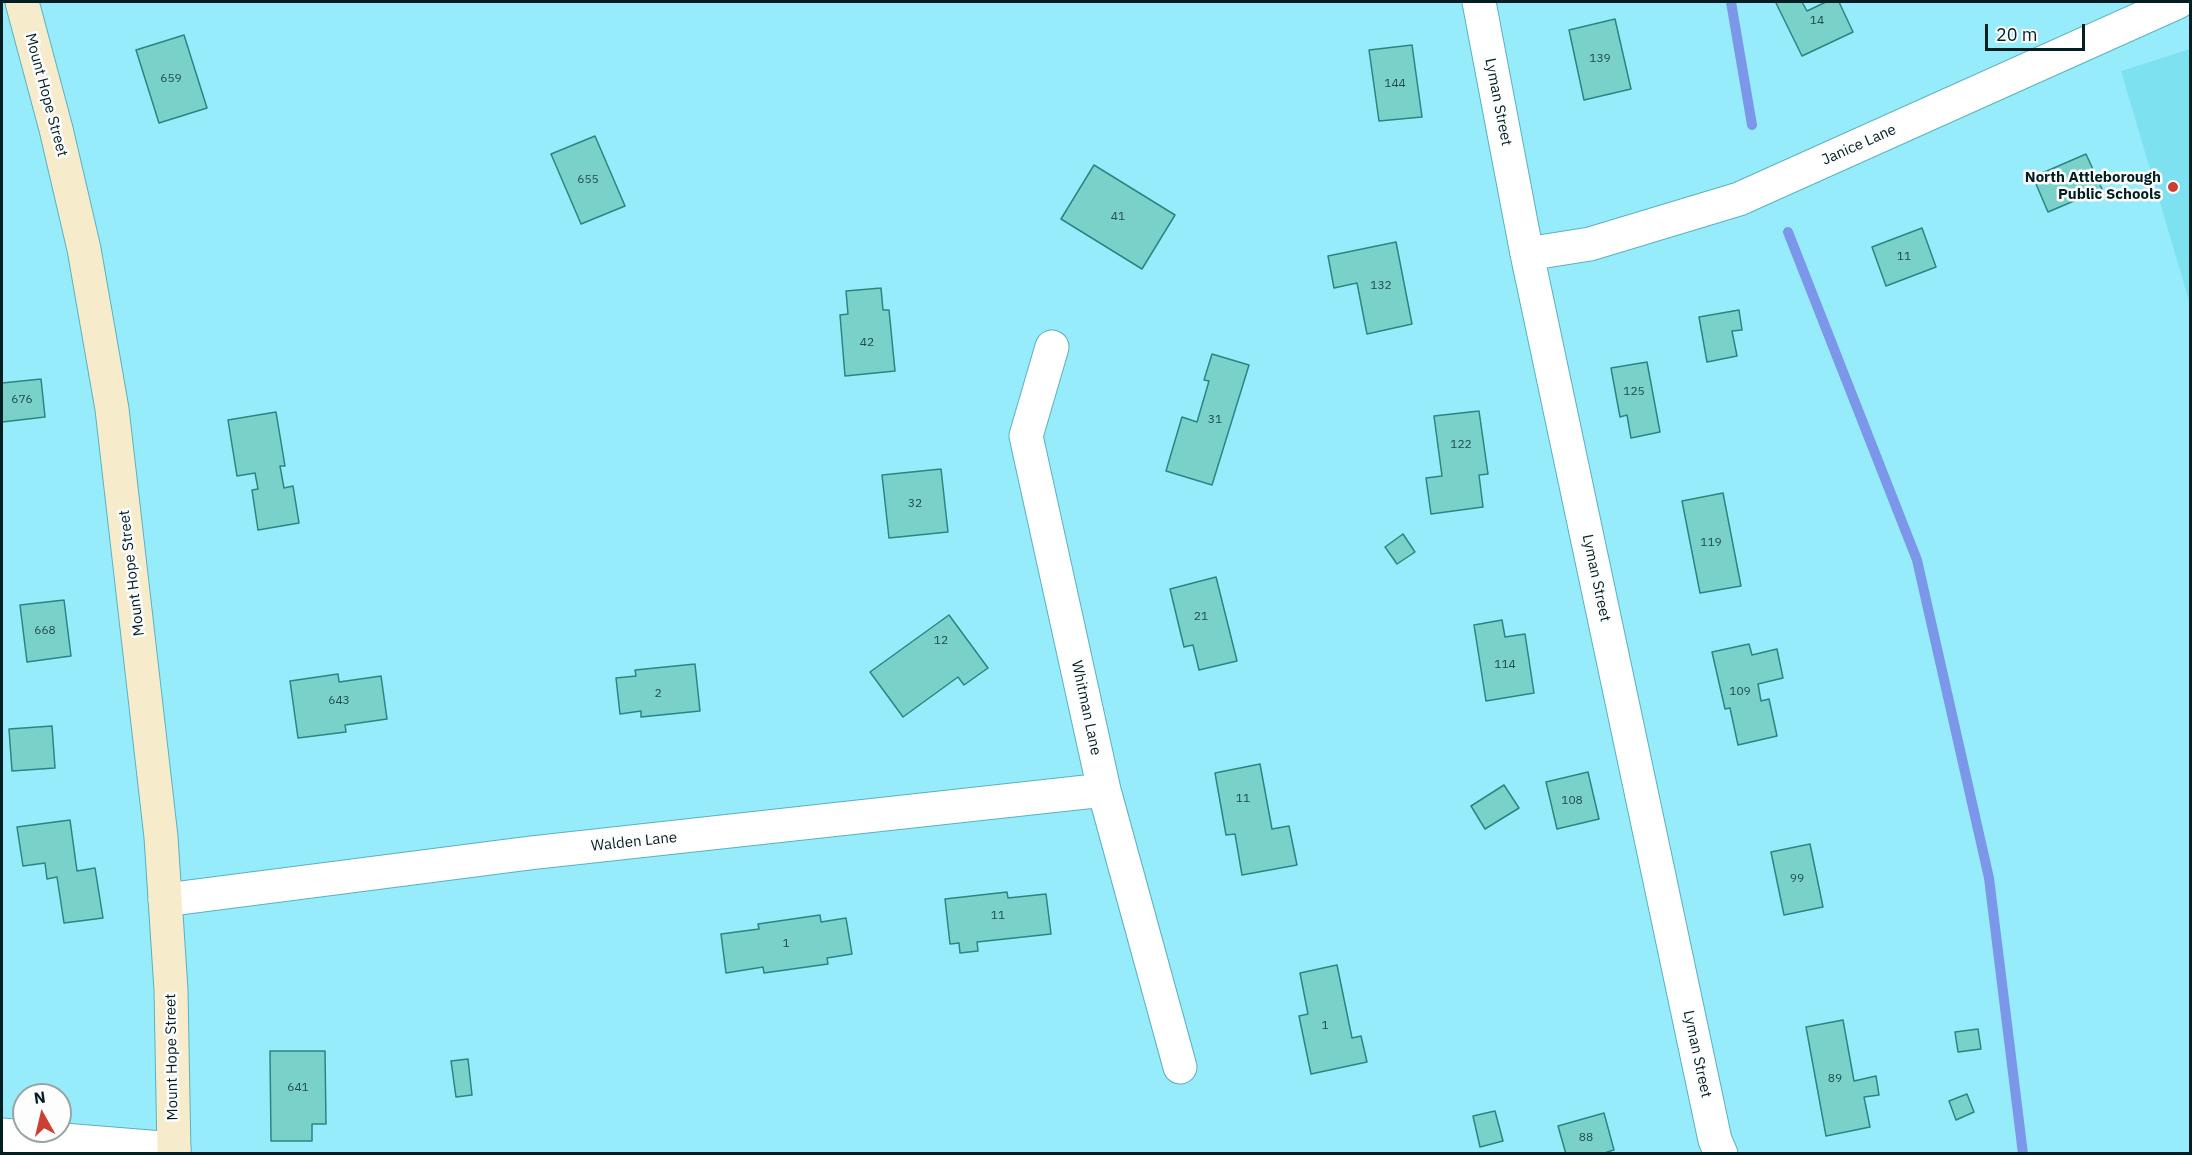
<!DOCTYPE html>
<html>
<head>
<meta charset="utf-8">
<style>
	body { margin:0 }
	#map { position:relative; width:2192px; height:1155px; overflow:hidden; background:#96ecfa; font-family:"IBM Plex Sans",sans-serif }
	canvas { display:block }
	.frame { position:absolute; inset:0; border:3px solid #031f23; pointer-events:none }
	.north { position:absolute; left:12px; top:1083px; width:60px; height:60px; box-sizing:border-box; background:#fdfdfd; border:2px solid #99a4a6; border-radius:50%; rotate:352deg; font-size:16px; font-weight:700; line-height:24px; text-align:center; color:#031f23 }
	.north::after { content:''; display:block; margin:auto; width:21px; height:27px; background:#cc3f33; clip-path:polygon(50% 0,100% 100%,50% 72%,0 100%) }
	.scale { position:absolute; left:1985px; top:24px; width:100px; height:27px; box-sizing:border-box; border:3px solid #031f23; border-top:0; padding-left:8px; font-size:18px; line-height:21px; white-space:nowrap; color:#031f23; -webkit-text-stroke:4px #fdfdfd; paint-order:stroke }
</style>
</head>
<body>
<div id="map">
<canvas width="2192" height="1155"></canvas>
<div class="frame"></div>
<div class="north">N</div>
<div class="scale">20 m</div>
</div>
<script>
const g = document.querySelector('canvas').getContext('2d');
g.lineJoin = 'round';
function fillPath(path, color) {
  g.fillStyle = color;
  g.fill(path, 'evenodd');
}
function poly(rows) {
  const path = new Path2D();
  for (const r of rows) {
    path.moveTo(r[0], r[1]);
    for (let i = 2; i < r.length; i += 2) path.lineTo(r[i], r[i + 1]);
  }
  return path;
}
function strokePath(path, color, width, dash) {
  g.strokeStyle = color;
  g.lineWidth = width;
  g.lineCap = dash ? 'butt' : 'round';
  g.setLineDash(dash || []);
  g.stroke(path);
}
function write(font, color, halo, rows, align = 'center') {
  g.font = font + ' "IBM Plex Sans",sans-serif';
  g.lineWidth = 5;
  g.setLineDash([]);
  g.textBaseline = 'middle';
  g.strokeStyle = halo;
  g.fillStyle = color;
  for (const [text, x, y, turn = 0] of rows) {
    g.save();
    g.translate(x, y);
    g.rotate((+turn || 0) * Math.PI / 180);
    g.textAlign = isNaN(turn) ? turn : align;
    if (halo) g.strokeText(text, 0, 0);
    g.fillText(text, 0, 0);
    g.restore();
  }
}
const built = poly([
	[2190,49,2190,304,2121,71]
]);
const stream = poly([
	[1731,2,1752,125],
	[1788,232,1917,560,1989,878,2023,1154]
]);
const building = poly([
	[1778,2,1802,2,1807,11,1826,2,1839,2,1853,32,1802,56,1776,3,1778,2],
	[1615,19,1631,89,1584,100,1569,30,1615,19],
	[184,35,207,108,159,123,136,50,184,35],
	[1412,45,1422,117,1379,121,1369,50,1412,45],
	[595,136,625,206,581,224,551,154,595,136],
	[2086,154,2102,189,2048,212,2033,177,2086,154],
	[1094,165,1175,215,1142,269,1061,219,1094,165],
	[1922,228,1936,267,1886,286,1872,247,1922,228],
	[1396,242,1412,324,1367,334,1357,283,1334,288,1328,256,1396,242],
	[881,288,883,310,889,310,895,371,845,376,840,315,848,314,846,291,881,288],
	[1739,310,1742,330,1732,331,1737,356,1707,362,1699,317,1739,310],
	[1212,354,1249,365,1212,485,1166,471,1182,417,1197,422,1209,381,1204,380,1212,354],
	[1647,362,1660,432,1631,438,1627,415,1620,417,1611,368,1647,362],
	[41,379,45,417,2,422,2,383,41,379],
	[1479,411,1488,474,1479,475,1483,507,1431,514,1426,478,1442,476,1434,416,1479,411],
	[276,412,285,466,280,466,284,488,293,486,299,523,258,530,252,490,258,489,255,473,237,476,228,420,276,412],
	[941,469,948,532,889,538,882,475,941,469],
	[1723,493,1741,586,1700,593,1682,501,1723,493],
	[1403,534,1415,552,1397,564,1385,547,1403,534],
	[1216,577,1237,661,1199,670,1193,645,1184,647,1170,589,1216,577],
	[64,600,71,656,27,662,20,605,64,600],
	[949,615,988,668,964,685,958,677,903,717,870,672,949,615],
	[1502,620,1505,637,1525,634,1534,693,1486,701,1474,625,1502,620],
	[1749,644,1752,655,1777,649,1783,678,1758,684,1761,701,1769,699,1777,736,1738,745,1730,708,1725,709,1712,652,1749,644],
	[695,664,700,711,641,717,641,711,620,714,616,678,636,676,635,670,695,664],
	[338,674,339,682,381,676,387,719,345,725,346,732,298,738,290,681,338,674],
	[52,726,55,768,12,771,9,729,52,726],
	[1260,764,1272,829,1289,826,1297,865,1242,875,1235,834,1226,835,1215,773,1260,764],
	[1588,772,1599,819,1557,829,1546,782,1588,772],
	[1504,785,1519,808,1485,829,1471,806,1504,785],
	[70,820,77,871,95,868,103,918,64,923,57,877,47,879,45,863,23,866,17,827,70,820],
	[1810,844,1823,907,1784,915,1771,852,1810,844],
	[1007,892,1008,898,1046,894,1051,934,977,942,978,951,960,953,959,943,950,944,945,899,1007,892],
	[820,915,821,922,846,918,852,954,827,958,828,964,764,973,763,967,726,973,721,934,759,929,758,924,820,915],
	[1337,965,1352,1038,1361,1036,1367,1062,1311,1074,1299,1016,1308,1014,1300,973,1337,965],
	[1843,1020,1854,1081,1876,1076,1879,1095,1864,1097,1870,1127,1826,1136,1806,1027,1843,1020],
	[1978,1029,1981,1049,1958,1052,1955,1032,1978,1029],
	[270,1051,325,1051,326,1124,312,1124,312,1141,271,1141,270,1051],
	[468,1059,472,1095,456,1097,451,1061,468,1059],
	[1967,1094,1974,1112,1956,1120,1949,1101,1967,1094],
	[1495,1111,1503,1141,1480,1147,1473,1116,1495,1111],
	[1604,1113,1614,1150,1607,1152,1608,1154,1566,1154,1558,1126,1604,1113]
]);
const street = poly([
	[1479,2,1527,254,1715,1140,1721,1154],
	[1527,254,1590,244,1739,199,2178,2],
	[1052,347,1026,436,1104,790,1180,1067],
	[165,900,530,853,1104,790],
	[2,1135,174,1149]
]);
const secondary = poly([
	[22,2,56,129,84,249,112,409,161,837,171,990,174,1154]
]);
const markers = [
	[2173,187,6,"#cc3f33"]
];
const numberNames = [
	["14",1817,21],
	["139",1600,59],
	["659",171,79],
	["144",1395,84],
	["655",588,180],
	["41",1118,217],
	["11",1904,257],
	["132",1381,286],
	["42",867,343],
	["125",1634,392],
	["676",22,400],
	["31",1215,420],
	["122",1461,445],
	["32",915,504],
	["119",1711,543],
	["21",1201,617],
	["668",45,631],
	["12",941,641],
	["114",1505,665],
	["109",1740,692],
	["2",658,694],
	["643",339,701],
	["11",1243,799],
	["108",1572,801],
	["99",1797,879],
	["11",998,916],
	["1",786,944],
	["1",1325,1026],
	["89",1835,1079],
	["641",298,1088],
	["88",1586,1138]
];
const streetNames = [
	["Mount Hope Street",46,95,75],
	["Lyman Street",1498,102,79],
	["Janice Lane",1859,145,-24],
	["Mount Hope Street",132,573,-97],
	["Lyman Street",1596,578,78],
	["Whitman Lane",1086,708,78],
	["Walden Lane",634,842,-6],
	["Lyman Street",1697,1054,78],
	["Mount Hope Street",172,1057,-91]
];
const poiNames = [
	["North Attleborough",2161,178],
	["Public Schools",2161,195]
];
fillPath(built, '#7ee1f0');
strokePath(stream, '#7c97e9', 10);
fillPath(building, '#7ad1ca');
strokePath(building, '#2a8680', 1.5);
strokePath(street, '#5bb1bf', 35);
strokePath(secondary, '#5bb1bf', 35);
strokePath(street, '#fff', 33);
strokePath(secondary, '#f6ebcb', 33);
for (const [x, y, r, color] of markers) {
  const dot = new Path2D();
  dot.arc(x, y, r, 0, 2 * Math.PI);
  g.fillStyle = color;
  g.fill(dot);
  strokePath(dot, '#fdfdfd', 2);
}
write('12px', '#214c4d', null, numberNames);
write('15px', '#031f23', '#fdfdfd', streetNames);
write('bold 15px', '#031f23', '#fdfdfd', poiNames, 'right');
</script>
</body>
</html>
